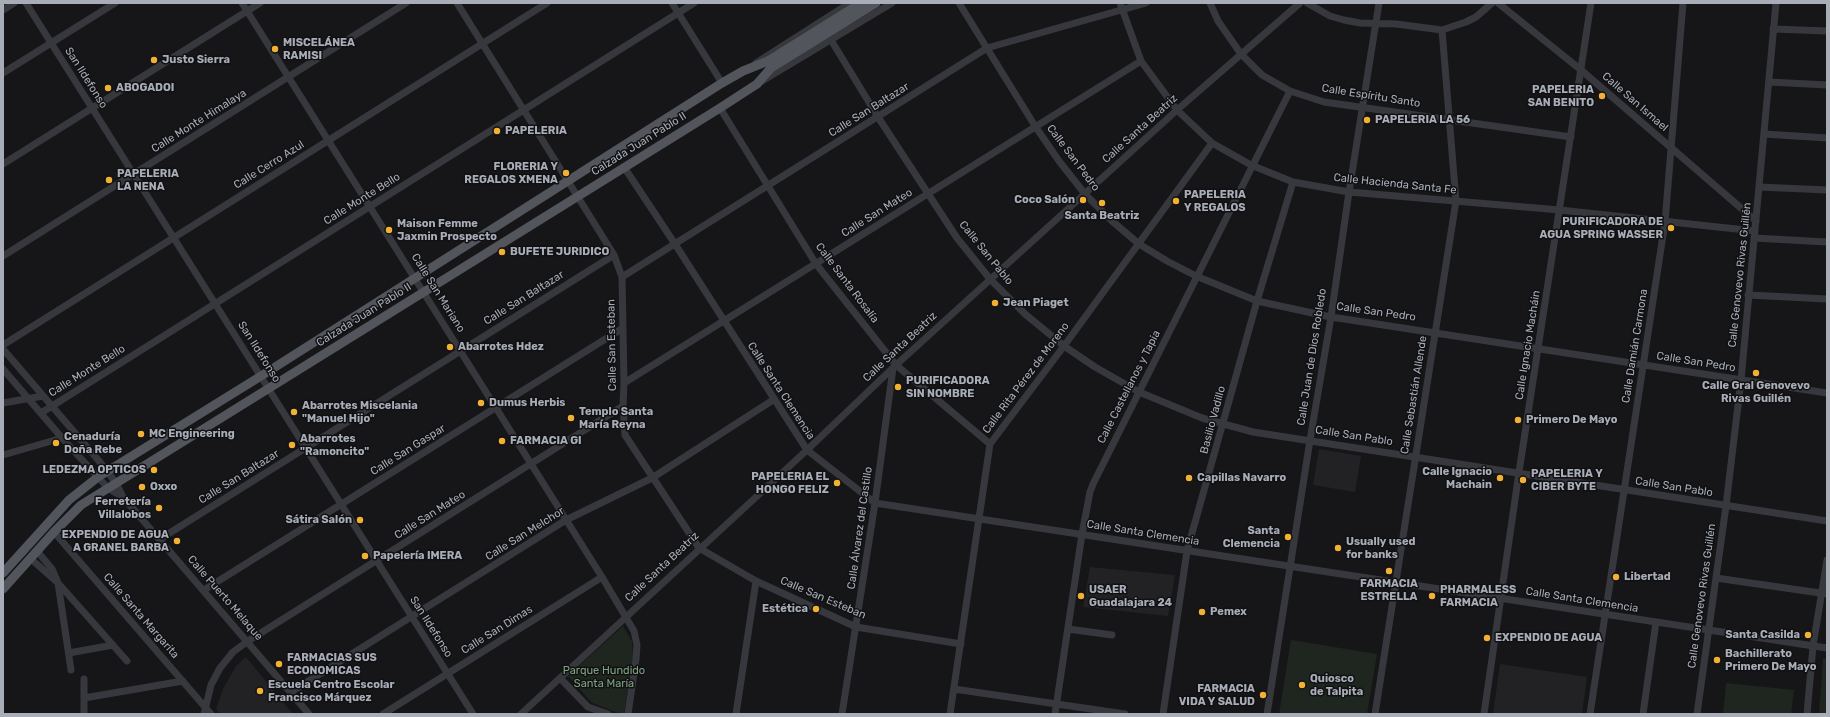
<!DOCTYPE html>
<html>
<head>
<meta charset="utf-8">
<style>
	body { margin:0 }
	#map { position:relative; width:1830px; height:717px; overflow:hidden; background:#161618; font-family:Rubik,sans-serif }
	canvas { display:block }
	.frame { position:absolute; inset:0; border:4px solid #a8adb8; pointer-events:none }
</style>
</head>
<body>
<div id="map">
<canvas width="1830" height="717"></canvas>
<div class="frame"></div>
</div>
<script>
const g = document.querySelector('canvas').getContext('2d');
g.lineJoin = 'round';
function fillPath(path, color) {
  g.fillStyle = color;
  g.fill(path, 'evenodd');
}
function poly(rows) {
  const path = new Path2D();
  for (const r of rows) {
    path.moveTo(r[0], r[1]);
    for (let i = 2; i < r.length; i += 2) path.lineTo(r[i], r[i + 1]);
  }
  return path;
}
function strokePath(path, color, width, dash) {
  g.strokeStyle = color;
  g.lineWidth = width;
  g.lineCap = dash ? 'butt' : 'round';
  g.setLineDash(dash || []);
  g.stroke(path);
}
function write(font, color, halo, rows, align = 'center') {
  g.font = font + ' Rubik,sans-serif';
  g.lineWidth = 3;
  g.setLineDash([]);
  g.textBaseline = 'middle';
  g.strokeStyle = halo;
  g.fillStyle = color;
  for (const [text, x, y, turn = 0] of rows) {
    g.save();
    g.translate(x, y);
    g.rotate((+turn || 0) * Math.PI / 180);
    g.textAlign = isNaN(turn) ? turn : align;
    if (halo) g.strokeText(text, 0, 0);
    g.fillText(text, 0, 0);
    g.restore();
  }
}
const built = poly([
	[1319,449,1361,456,1355,492,1313,485],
	[1090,567,1175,575,1168,616,1083,607],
	[246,657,293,714,220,714,216,709,223,689,236,666],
	[1500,664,1587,677,1582,714,1493,714]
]);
const green = poly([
	[623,626,632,641,633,656,624,714,621,714,592,703,568,676],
	[1291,640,1377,654,1367,714,1279,714],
	[1823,658,1827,659,1827,714,1819,714],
	[1726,683,1794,690,1791,714,1723,714]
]);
const minor = poly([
	[26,3,473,714],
	[242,3,602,577,634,631,637,645,636,659,628,714],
	[457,3,614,255,622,277,624,383,623,406,625,435,699,548,756,581,856,627,961,644],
	[672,3,722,83],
	[959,3,1035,126,1059,161,1085,194,1112,221,1139,244,1167,261,1196,276,1257,301,1331,317,1827,393],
	[1120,3,1141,61,1177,110,1212,143,1251,165,1293,182,1349,192,1560,210,1755,231],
	[1210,3,1218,21,1241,54,1262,75,1290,91,1324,102,1571,137],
	[1307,3,1330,16,1344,20,1360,23,1396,24,1442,30,1466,22,1476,17,1492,3],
	[1498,3,1581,70,1756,221],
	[3,10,14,3],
	[1773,29,1827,31],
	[831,40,878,117,957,238,990,279,1025,314,1064,346,1095,367,1139,392,1202,418,1253,432,1827,521],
	[756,63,850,3],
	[3,73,115,3],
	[762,81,892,3],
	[1769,82,1827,85],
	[720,108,816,264,896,365,990,444],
	[1764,134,1827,138],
	[3,164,260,3],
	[624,167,675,244,807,450,875,503,1827,648],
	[1759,187,1827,190],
	[1754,238,1827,242],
	[3,256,406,3],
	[622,277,987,48,1146,3],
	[1748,295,1827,299],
	[3,345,547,3],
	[3,349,99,461,116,483,123,497,309,714],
	[3,369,62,438,109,489,123,497],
	[624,383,1141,61],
	[3,403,43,396],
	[41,413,694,3],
	[3,455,62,438],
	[54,532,211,714],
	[160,539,614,255],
	[37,551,52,569,58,583,71,670],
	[30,558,58,583,127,661],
	[1716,578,1827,594],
	[204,590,623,328],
	[1068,629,1112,635],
	[69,653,113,645],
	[560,678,588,707,608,714],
	[84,679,84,714],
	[954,689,1125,714],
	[291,692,566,520,652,478,773,400],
	[84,698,183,681],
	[204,714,211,685,220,668,233,652,248,641,623,406],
	[383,714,602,577],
	[521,714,807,450,896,365,1177,110,1300,3],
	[736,714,756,581],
	[842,714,875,503,893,368],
	[950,714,990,444,1064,346,1212,143],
	[1055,714,1082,534,1090,492,1093,484,1290,91],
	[1163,714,1187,551,1257,301,1293,182],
	[1267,714,1310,440,1331,317,1349,192,1379,3],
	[1375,714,1456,201,1442,30],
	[1484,714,1519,472,1591,3],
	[1590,714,1665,222,1683,3],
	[1643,714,1656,622],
	[1697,714,1726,506,1741,380,1776,3],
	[1807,714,1813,646,1827,560]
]);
const major = poly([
	[3,573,69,500,98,477,261,376,722,83,743,71,768,61,861,3],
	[3,589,54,532,81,505,720,108,757,84,771,68,876,3]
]);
const markers = [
	[275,49,4,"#f2b134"],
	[154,60,4,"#f2b134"],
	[108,88,4,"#f2b134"],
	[1602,96,4,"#f2b134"],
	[1367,120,4,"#f2b134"],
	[497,131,4,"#f2b134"],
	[566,173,4,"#f2b134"],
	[109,180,4,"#f2b134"],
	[1083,200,4,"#f2b134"],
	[1176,201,4,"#f2b134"],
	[1102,203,4,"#f2b134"],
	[1671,228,4,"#f2b134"],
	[389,230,4,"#f2b134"],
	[502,252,4,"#f2b134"],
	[995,303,4,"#f2b134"],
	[450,347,4,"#f2b134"],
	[1756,373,4,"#f2b134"],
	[898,387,4,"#f2b134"],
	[481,403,4,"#f2b134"],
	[294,412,4,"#f2b134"],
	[571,418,4,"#f2b134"],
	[1518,420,4,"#f2b134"],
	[141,434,4,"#f2b134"],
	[502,441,4,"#f2b134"],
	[56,443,4,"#f2b134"],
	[292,445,4,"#f2b134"],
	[154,470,4,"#f2b134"],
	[1189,478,4,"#f2b134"],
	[1500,478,4,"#f2b134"],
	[1523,480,4,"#f2b134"],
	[837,483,4,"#f2b134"],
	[142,487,4,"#f2b134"],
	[159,508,4,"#f2b134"],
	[360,520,4,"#f2b134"],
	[1288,537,4,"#f2b134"],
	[177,541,4,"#f2b134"],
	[1338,548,4,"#f2b134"],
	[365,556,4,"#f2b134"],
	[1389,571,4,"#f2b134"],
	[1616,577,4,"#f2b134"],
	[1081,596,4,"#f2b134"],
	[1432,596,4,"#f2b134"],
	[816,609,4,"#f2b134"],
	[1202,612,4,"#f2b134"],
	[1808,635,4,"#f2b134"],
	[1487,638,4,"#f2b134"],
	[1717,660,4,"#f2b134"],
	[279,664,4,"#f2b134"],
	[1302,685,4,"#f2b134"],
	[260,691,4,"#f2b134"],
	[1263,695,4,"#f2b134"]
];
const poiNames = [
	["MISCELÁNEA",283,43],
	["RAMISI",283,56],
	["Justo Sierra",162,60],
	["ABOGADOI",116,88],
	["PAPELERIA",1594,90,"right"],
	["SAN BENITO",1594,103,"right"],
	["PAPELERIA LA 56",1375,120],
	["PAPELERIA",505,131],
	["FLORERIA Y",558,167,"right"],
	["REGALOS XMENA",558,180,"right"],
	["PAPELERIA",117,174],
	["LA NENA",117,187],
	["PAPELERIA",1184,195],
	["Y REGALOS",1184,208],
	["Coco Salón",1075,200,"right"],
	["Santa Beatriz",1102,216,"center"],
	["PURIFICADORA DE",1663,222,"right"],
	["AGUA SPRING WASSER",1663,235,"right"],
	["Maison Femme",397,224],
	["Jaxmin Prospecto",397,237],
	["BUFETE JURIDICO",510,252],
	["Jean Piaget",1003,303],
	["Abarrotes Hdez",458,347],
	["PURIFICADORA",906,381],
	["SIN NOMBRE",906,394],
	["Calle Gral Genovevo",1756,386,"center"],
	["Rivas Guillén",1756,399,"center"],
	["Dumus Herbis",489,403],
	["Abarrotes Miscelania",302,406],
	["\"Manuel Hijo\"",302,419],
	["Templo Santa",579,412],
	["María Reyna",579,425],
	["Primero De Mayo",1526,420],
	["MC Engineering",149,434],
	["Cenaduría",64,437],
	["Doña Rebe",64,450],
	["Abarrotes",300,439],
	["\"Ramoncito\"",300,452],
	["FARMACIA GI",510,441],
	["LEDEZMA OPTICOS",146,470,"right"],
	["Calle Ignacio",1492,472,"right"],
	["Machain",1492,485,"right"],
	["PAPELERIA Y",1531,474],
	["CIBER BYTE",1531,487],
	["PAPELERIA EL",829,477,"right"],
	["HONGO FELIZ",829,490,"right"],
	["Capillas Navarro",1197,478],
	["Oxxo",150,487],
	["Ferretería",151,502,"right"],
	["Villalobos",151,515,"right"],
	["Sátira Salón",352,520,"right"],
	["Santa",1280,531,"right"],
	["Clemencia",1280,544,"right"],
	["EXPENDIO DE AGUA",169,535,"right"],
	["A GRANEL BARBA",169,548,"right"],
	["Usually used",1346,542],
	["for banks",1346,555],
	["Papelería IMERA",373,556],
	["Libertad",1624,577],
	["FARMACIA",1389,584,"center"],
	["ESTRELLA",1389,597,"center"],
	["USAER",1089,590],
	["Guadalajara 24",1089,603],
	["PHARMALESS",1440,590],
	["FARMACIA",1440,603],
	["Estética",808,609,"right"],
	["Pemex",1210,612],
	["Santa Casilda",1800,635,"right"],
	["EXPENDIO DE AGUA",1495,638],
	["Bachillerato",1725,654],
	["Primero De Mayo",1725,667],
	["FARMACIAS SUS",287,658],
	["ECONOMICAS",287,671],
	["Quiosco",1310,679],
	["de Talpita",1310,692],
	["Escuela Centro Escolar",268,685],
	["Francisco Márquez",268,698],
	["FARMACIA",1255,689,"right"],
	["VIDA Y SALUD",1255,702,"right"]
];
const streetNames = [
	["San Ildefonso",86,78,58],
	["Calle Espíritu Santo",1371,96,9],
	["Calle San Ismael",1635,102,41],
	["Calle San Baltazar",869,110,-32],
	["Calle Monte Himalaya",199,121,-32],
	["Calle Santa Beatriz",1140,129,-42],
	["Calzada Juan Pablo II",639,144,-32],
	["Calle San Pedro",1073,158,53],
	["Calle Cerro Azul",269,165,-32],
	["Calle Hacienda Santa Fe",1395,184,6],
	["Calle Monte Bello",362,199,-32],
	["Calle San Mateo",877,213,-32],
	["Calle San Pablo",986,253,51],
	["Calle Genovevo Rivas Guillén",1740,275,-84],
	["Calle Santa Rosalía",847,283,53],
	["Calle San Mariano",438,293,58],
	["Calle San Baltazar",524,298,-32],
	["Calle San Pedro",1376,312,8],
	["Calzada Juan Pablo II",364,315,-32],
	["Calle San Esteban",612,345,-91],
	["Calle Ignacio Macháin",1528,345,-81],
	["Calle Damián Carmona",1635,346,-81],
	["Calle Santa Beatriz",900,347,-43],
	["San Ildefonso",259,352,58],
	["Calle Juan de Dios Robledo",1312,357,-81],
	["Calle San Pedro",1696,362,9],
	["Calle Monte Bello",87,371,-32],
	["Calle Rita Pérez de Moreno",1026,378,-53],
	["Calle Castellanos y Tapia",1129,387,-63],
	["Calle Santa Clemencia",781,391,57],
	["Calle Sebastián Allende",1414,395,-81],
	["Basilio Vadillo",1213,420,-75],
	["Calle San Pablo",1354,436,9],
	["Calle San Gaspar",408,450,-32],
	["Calle San Baltazar",239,477,-32],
	["Calle San Pablo",1674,487,9],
	["Calle San Mateo",430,515,-32],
	["Calle Álvarez del Castillo",860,528,-82],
	["Calle Santa Clemencia",1143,533,9],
	["Calle San Melchor",525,534,-32],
	["Calle Santa Beatriz",662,567,-43],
	["Calle Genovevo Rivas Guillén",1702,596,-82],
	["Calle Puerto Melaque",225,598,49],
	["Calle San Esteban",823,598,23],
	["Calle Santa Clemencia",1582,600,9],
	["Calle Santa Margarita",141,616,49],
	["San Ildefonso",431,627,58],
	["Calle San Dimas",497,630,-32]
];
const parkNames = [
	["Parque Hundido",604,671],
	["Santa María",604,684]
];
fillPath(built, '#222225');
fillPath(green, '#1e261f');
strokePath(minor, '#37383d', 7);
strokePath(major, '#53555c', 9);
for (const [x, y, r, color] of markers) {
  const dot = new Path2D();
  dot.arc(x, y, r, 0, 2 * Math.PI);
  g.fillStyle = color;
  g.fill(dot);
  strokePath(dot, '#111113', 1.5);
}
write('bold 11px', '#a8adb8', '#111113', poiNames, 'left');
write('11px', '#a8adb8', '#111113', streetNames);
write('11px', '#7fa381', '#111113', parkNames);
</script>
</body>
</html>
